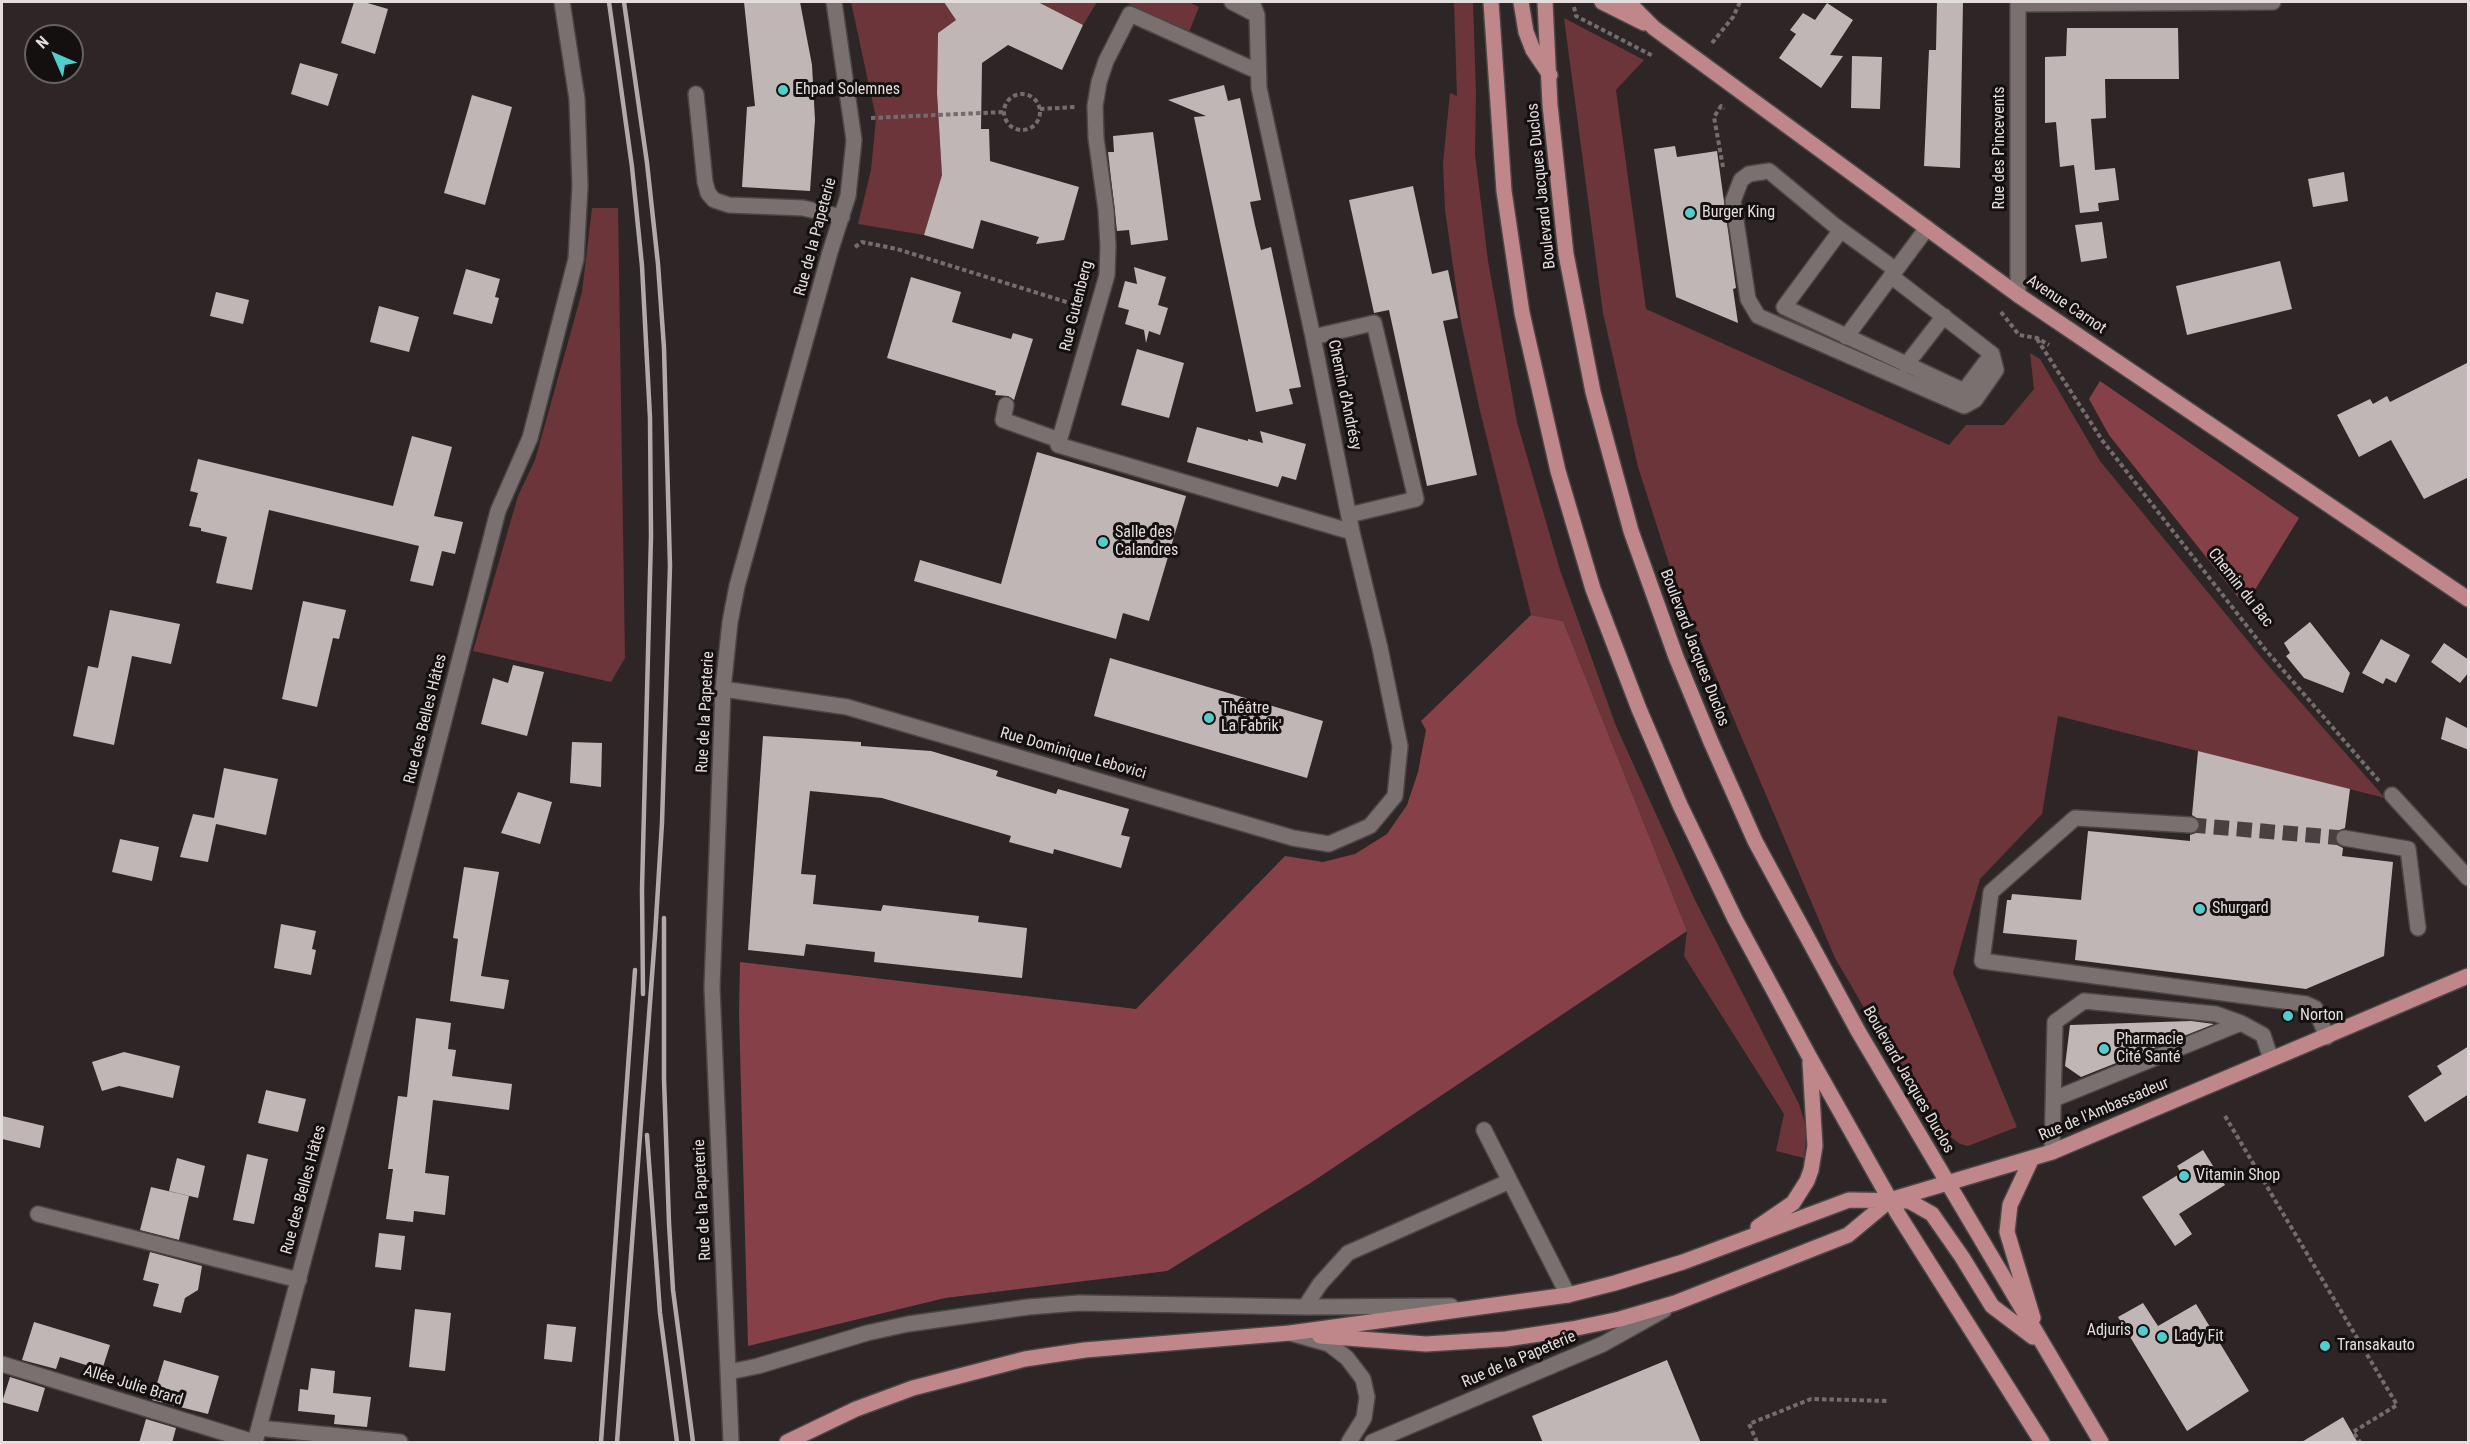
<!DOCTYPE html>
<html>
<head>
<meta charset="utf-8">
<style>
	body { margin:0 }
	#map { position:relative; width:2470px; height:1444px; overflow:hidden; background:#2e2626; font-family:"Roboto Condensed",sans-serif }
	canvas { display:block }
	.frame { position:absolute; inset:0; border:3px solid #e3dddd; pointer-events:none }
	.north { position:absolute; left:24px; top:24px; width:60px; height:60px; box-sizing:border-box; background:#141010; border:2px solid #676262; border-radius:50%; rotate:315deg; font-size:16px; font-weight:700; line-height:24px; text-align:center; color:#e3dddd }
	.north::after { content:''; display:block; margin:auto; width:21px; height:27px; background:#52cdce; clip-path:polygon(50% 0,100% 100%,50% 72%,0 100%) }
</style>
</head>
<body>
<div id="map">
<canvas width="2470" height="1444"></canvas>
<div class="frame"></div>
<div class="north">N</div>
</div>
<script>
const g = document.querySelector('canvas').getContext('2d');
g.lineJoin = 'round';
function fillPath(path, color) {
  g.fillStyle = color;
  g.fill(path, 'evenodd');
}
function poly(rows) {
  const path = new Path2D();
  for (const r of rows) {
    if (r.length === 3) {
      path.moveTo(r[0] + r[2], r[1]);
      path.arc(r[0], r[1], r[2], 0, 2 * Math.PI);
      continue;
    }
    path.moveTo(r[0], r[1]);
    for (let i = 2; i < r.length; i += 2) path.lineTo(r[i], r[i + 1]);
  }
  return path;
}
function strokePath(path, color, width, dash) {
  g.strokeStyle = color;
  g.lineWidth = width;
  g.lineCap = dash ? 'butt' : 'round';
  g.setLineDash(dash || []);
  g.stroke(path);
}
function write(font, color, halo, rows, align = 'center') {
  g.font = font + ' "Roboto Condensed",sans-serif';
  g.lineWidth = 6;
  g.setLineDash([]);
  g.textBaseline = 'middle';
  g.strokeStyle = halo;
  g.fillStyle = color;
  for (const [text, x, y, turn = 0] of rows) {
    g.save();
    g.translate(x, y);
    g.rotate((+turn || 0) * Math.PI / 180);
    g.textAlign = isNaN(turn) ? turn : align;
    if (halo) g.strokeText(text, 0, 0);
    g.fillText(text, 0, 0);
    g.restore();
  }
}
const green = poly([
	[851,2,945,2,956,20,938,33,937,93,942,175,924,235,858,224,871,170,876,118],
	[1038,2,1097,2,1083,25],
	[1125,2,1189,2,1199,7,1189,32],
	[1454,2,1473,2,1476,94,1475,154,1488,261,1517,422,1560,570,1616,726,1695,900,1799,1104,1807,1130,1804,1158,1776,1151,1784,1114,1684,956,1687,931,1563,621,1531,615,1480,411,1461,322,1445,210,1443,163,1450,93,1457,96],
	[1564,18,1644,60,1616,90,1646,309,1949,445,1966,425,2004,425,2034,389,2030,353,2040,359,2100,461,2266,663,2385,798,2058,716,2042,814,1980,879,1953,973,2017,1127,1968,1146,1960,1144,1947,1134,1918,1100,1835,958,1672,573,1638,467,1603,313],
	[592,208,618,208,625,658,611,682,473,651,518,496,535,460,582,292]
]);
const forest = poly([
	[2100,381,2299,518,2245,606,2109,435,2089,399],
	[1531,615,1563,621,1687,931,1312,1182,1167,1271,945,1298,748,1346,739,1014,740,962,1136,1009,1285,856,1323,862,1355,854,1387,834,1407,805,1418,772,1426,730,1421,721]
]);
const building = poly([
	[354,2,364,2,388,9,375,54,341,43],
	[744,2,800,2,812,65,815,120,810,191,742,187,747,107,755,106],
	[944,2,1038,2,1083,25,1062,70,1008,45,982,63,981,129,989,129,990,161,1079,187,1064,240,1036,244,1039,237,981,220,973,249,924,235,942,175,937,93,938,33,956,20],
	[1937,2,1963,2,1960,168,1924,166,1929,50,1936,50],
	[1827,3,1853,20,1830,55,1843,56,1821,88,1779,58,1796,34,1790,30,1803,13,1815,20],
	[2067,28,2178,28,2179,79,2105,79,2106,118,2091,119,2095,170,2115,168,2119,200,2098,203,2099,211,2080,213,2074,165,2060,167,2056,122,2045,123,2045,57,2066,56],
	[1852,56,1882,57,1880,109,1851,108],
	[300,63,338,74,328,106,291,94],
	[1224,85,1228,101,1240,98,1261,200,1250,202,1255,225,1261,250,1271,247,1301,387,1289,389,1293,404,1256,412,1194,117,1206,116,1168,100],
	[472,95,512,107,485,205,444,193],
	[1153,132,1168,240,1131,245,1129,230,1117,231,1108,152,1114,152,1113,136],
	[1675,146,1677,157,1717,151,1736,288,1733,289,1738,323,1676,297,1654,149],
	[2344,172,2348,201,2313,207,2308,179],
	[1413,186,1432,274,1448,270,1458,318,1443,321,1477,475,1427,486,1389,310,1374,313,1349,200],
	[2102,222,2107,258,2081,262,2075,225],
	[2280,261,2292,309,2187,335,2176,286],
	[1134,267,1166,277,1158,305,1168,308,1160,335,1149,331,1146,343,1144,330,1125,324,1129,310,1118,307,1125,281,1137,284],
	[466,269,500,279,495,297,499,298,492,324,453,314],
	[911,277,961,292,952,322,1011,339,1013,333,1033,339,1014,400,1008,396,995,395,996,391,887,358],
	[216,292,249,300,243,324,210,316],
	[379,306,419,317,409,352,370,342],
	[1137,349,1184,363,1169,418,1121,405],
	[2469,362,2469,477,2424,499,2391,440,2359,457,2337,415,2370,399,2373,404,2387,396,2390,402],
	[1197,427,1248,441,1248,439,1263,443,1260,431,1306,444,1296,480,1282,476,1278,487,1187,462],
	[412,436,452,447,434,516,463,522,455,554,442,551,433,586,410,581,419,546,269,510,252,590,216,583,227,537,201,531,201,528,189,526,198,493,190,491,198,459,393,506],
	[1037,452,1186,496,1149,621,1123,613,1116,639,914,581,920,560,1001,584],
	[303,601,346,610,339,639,333,638,317,707,282,699],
	[110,610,180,624,171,664,132,656,114,745,73,736,88,666,98,668],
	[2310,622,2350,673,2343,693,2304,678,2286,656,2290,653,2284,643],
	[2381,639,2410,655,2396,683,2386,678,2383,684,2362,673],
	[2444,643,2469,660,2469,672,2460,683,2431,662],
	[1110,658,1323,721,1307,778,1094,716],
	[513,665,544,672,527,736,481,724,493,678,508,683],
	[2446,717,2469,729,2469,750,2441,739],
	[763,736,861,742,861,746,931,751,998,771,996,776,1056,794,1058,789,1129,809,1121,835,1130,837,1121,868,1054,849,1053,854,1009,842,1011,836,882,798,810,791,801,874,816,875,813,904,881,911,883,905,979,916,978,922,1027,928,1022,978,874,962,875,952,806,944,804,956,748,950],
	[572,742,602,743,601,787,570,783],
	[2198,751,2350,789,2345,828,2337,831,2334,837,2337,845,2343,848,2342,856,2393,862,2384,956,2306,989,2075,960,2077,940,2003,933,2007,900,2011,900,2012,894,2081,900,2088,831,2190,841,2190,835,2196,833,2201,826,2199,820,2192,815],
	[224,768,278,779,266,835,216,824,208,862,180,857,193,814,214,818],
	[518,792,552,802,540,844,501,833],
	[120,839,159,847,152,881,112,872],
	[464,867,499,872,481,976,509,980,504,1009,450,1001,458,939,453,938],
	[281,924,316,931,312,949,316,950,311,975,274,968],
	[416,1018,451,1023,448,1049,456,1050,452,1076,512,1084,509,1110,433,1100,425,1173,449,1176,445,1215,414,1211,413,1222,386,1219,393,1169,388,1169,398,1096,407,1097],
	[2191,1021,2214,1024,2081,1077,2065,1066,2070,1025],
	[2469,1046,2469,1094,2425,1122,2408,1096,2442,1074,2437,1066],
	[124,1052,180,1066,173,1098,119,1086,102,1091,92,1062],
	[266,1090,306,1099,298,1132,258,1123],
	[2,1116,44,1126,40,1148,2,1139],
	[2203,1150,2225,1185,2179,1214,2192,1234,2175,1246,2142,1197,2181,1173,2177,1166],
	[247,1154,268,1159,254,1224,233,1220],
	[177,1158,205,1166,198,1198,169,1191],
	[151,1187,189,1196,179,1240,140,1230],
	[379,1233,405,1236,401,1270,375,1267],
	[150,1252,202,1266,198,1290,185,1298,181,1313,153,1306,159,1284,143,1280],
	[2143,1303,2158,1326,2196,1304,2249,1391,2187,1431,2118,1317],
	[415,1309,451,1313,445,1371,409,1367],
	[34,1322,110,1345,102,1370,60,1357,56,1369,22,1360],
	[547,1324,576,1327,572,1362,544,1359],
	[164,1360,219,1376,208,1414,152,1400],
	[1667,1360,1701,1443,1543,1443,1532,1416],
	[311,1368,335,1371,333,1393,371,1397,367,1427,334,1424,335,1415,298,1411,300,1389,308,1390],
	[10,1377,45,1388,38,1412,2,1402],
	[2343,1417,2358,1443,2300,1443],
	[146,1419,176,1428,172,1443,139,1443]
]);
const minorTunnel = poly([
	[2191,825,2344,838]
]);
const path = poly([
	[1574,7,1576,16,1653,56],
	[1712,43,1733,17,1740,2],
	[1022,112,18],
	[1040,109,1075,107],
	[871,118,1004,112],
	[1723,167,1714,117,1721,106,1724,109],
	[855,247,862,242,897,249,1076,305],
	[2001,312,2019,335,2037,338,2049,345],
	[2037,339,2102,440,2264,648,2379,781],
	[2225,1116,2397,1405,2353,1432,2360,1442],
	[1757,1442,1749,1424,1811,1399,1888,1401]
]);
const minor = poly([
	[1232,2,1257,15],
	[2018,4,2273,2],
	[1257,71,1130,14,1106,61,1099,82,1095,106,1096,138,1106,210,1108,246,1107,275,1058,445,1352,532],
	[696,94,705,182,708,193,714,200,729,205,803,208,842,217],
	[1841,230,1784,307,1964,391,1992,354,1891,276],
	[1896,270,1834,225,1769,171,1749,174,1741,180,1733,201,1748,299,1758,316,1964,406,1975,400,1996,370,1992,354],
	[2018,295,2018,2],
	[1313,337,1374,323,1416,499,1349,515],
	[1846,337,1927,228],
	[1906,365,1944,316],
	[1006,405,1003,420,1059,440],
	[723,689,847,707,1293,838,1329,844,1370,826,1395,796,1400,746,1380,648,1352,532,1313,337,1259,88,1257,15,1252,2],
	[2392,795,2468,878],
	[2191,825,2075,818,1991,892,1982,961,2306,1004,2315,1008,2327,1037],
	[2344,838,2408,849,2418,928],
	[2241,1023,2263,1035,2271,1059],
	[1484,1130,1568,1295],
	[2052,1152,2055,1022,2084,1001,2216,1014,2241,1023,2054,1099],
	[38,1214,299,1280],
	[1305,1307,1320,1284,1348,1253,1510,1181],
	[1290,1333,1329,1344,1347,1358,1363,1379,1367,1397,1364,1418,1349,1442],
	[2,1364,254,1442],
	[729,1372,758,1366,867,1333,908,1324,1028,1307,1079,1303,1305,1307,1451,1306],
	[259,1428,400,1442],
	[255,1442,339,1127,498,511,530,438,576,259,580,186,577,99,562,2],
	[731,1442,712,988,723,689,730,622,737,586,830,252,848,196,854,140,834,2],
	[1372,1442,1603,1344,1664,1310]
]);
const major = poly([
	[1491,2,1504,191,1522,313,1558,471,1593,589,1639,709,1680,805,1735,919,1809,1056,1898,1214,2042,1442],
	[1521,2,1526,32,1533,50,1550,75],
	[1545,2,1550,105,1566,254,1593,392,1631,531,1676,657,1711,742,1755,841,1858,1031,2101,1442],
	[1602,2,1644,23],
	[1628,2,1654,28,2018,295,2468,599],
	[2031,1160,2010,1205,2007,1232,2033,1318],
	[1758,1227,1793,1203,1807,1181,1811,1170,1815,1146,1810,1062],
	[1320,1336,1426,1344,1506,1339,1572,1329,1620,1319,1675,1303,1848,1235,1890,1200,2052,1152,2468,976],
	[787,1442,856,1409,913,1388,1025,1359,1085,1350,1290,1333,1568,1295,1615,1283,1683,1262,1849,1200,1909,1201,1932,1214,1962,1257,1992,1306,2033,1337]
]);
const rail = poly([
	[609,2,632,167,642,266,650,418,651,536,642,889,643,994],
	[664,918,664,1079,669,1223,673,1290,693,1442],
	[647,1135,660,1313,677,1442],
	[601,1442,635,970],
	[617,1442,655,936,662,823,670,566,664,348,658,264,647,163,624,2]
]);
const markers = [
	[783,90,6,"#52cdce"],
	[1690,213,6,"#52cdce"],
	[1103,542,6,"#52cdce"],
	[1209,718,6,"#52cdce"],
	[2200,909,6,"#52cdce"],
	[2288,1016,6,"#52cdce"],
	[2104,1049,6,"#52cdce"],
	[2184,1176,6,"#52cdce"],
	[2143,1331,6,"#52cdce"],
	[2162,1337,6,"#52cdce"],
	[2325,1346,6,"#52cdce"]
];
const poiNames = [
	["Ehpad Solemnes",795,90],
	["Burger King",1702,213],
	["Salle des",1115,533],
	["Calandres",1115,551],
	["Théâtre",1221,709],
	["La Fabrik'",1221,727],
	["Shurgard",2212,909],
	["Norton",2300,1016],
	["Pharmacie",2116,1040],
	["Cité Santé",2116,1058],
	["Vitamin Shop",2196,1176],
	["Adjuris",2131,1331,"right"],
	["Lady Fit",2174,1337],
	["Transakauto",2337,1346]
];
const streetNames = [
	["Rue des Pincevents",2000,148,-90],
	["Boulevard Jacques Duclos",1542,186,-96],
	["Rue de la Papeterie",816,237,-75],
	["Avenue Carnot",2066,305,34],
	["Rue Gutenberg",1077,306,-76],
	["Chemin d'Andrésy",1344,395,78],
	["Chemin du Bac",2240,588,52],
	["Boulevard Jacques Duclos",1694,648,69],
	["Rue de la Papeterie",706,712,-87],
	["Rue des Belles Hâtes",426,719,-76],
	["Rue Dominique Lebovici",1073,754,16],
	["Boulevard Jacques Duclos",1908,1080,60],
	["Rue de l'Ambassadeur",2104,1110,-23],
	["Rue des Belles Hâtes",304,1190,-75],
	["Rue de la Papeterie",703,1200,-93],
	["Rue de la Papeterie",1519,1360,-23],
	["Allée Julie Brard",133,1386,17]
];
fillPath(green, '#6b3539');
fillPath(forest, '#864047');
fillPath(building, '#c1b6b6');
strokePath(minorTunnel, '#494141', 15, [15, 8]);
strokePath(minor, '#4b4545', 18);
strokePath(major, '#4b4545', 18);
strokePath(path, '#746d6d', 4, [4.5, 3]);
strokePath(minor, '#7a7070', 15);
strokePath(major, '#c0878a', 15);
strokePath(rail, '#b1aaaa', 4.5);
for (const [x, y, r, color] of markers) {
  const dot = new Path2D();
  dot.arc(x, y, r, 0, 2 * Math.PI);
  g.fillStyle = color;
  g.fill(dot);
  strokePath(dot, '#141010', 2);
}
write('16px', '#e3dddd', '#141010', poiNames, 'left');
write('16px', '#e3dddd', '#141010', streetNames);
</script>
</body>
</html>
